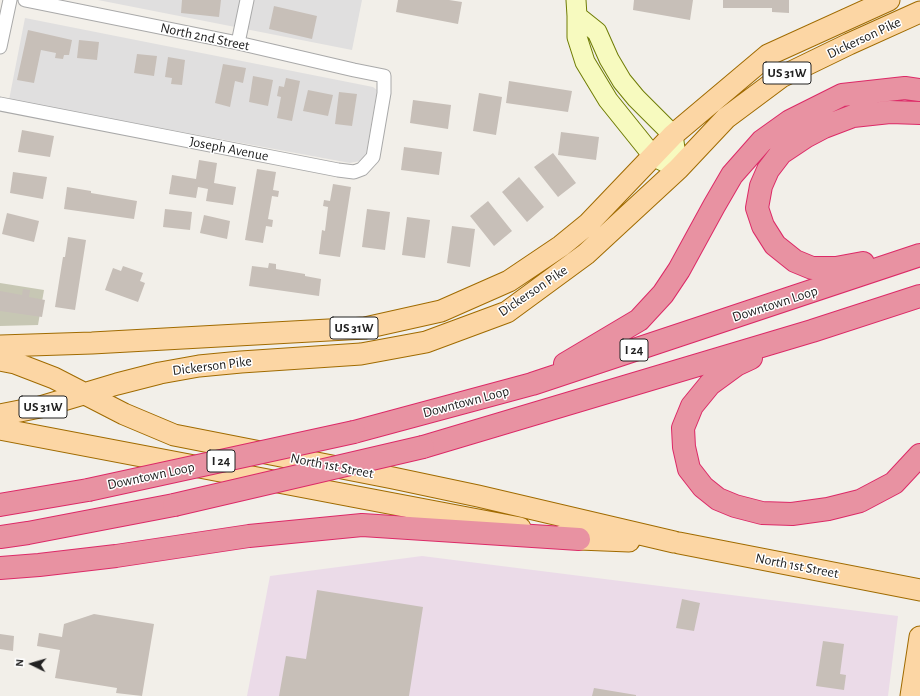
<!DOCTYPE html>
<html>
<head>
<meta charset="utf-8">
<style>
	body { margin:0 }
	#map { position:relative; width:920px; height:696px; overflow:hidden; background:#f2efe9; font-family:"Alegreya Sans",sans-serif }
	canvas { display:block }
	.north { position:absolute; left:12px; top:644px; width:40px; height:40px; -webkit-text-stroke:3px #fff; paint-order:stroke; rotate:275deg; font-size:11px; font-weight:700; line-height:16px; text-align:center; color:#222 }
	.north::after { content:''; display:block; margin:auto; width:14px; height:18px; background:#222; clip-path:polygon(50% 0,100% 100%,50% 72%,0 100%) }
</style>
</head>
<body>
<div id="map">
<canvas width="920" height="696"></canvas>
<div class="north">N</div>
</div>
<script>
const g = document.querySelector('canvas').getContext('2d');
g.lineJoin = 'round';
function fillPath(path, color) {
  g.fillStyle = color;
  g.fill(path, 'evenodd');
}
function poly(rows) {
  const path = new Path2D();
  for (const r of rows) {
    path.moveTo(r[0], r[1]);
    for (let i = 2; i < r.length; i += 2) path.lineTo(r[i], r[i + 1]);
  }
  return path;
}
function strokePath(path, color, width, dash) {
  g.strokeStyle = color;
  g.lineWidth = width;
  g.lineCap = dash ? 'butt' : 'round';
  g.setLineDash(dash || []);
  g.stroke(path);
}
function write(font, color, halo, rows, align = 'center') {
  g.font = font + ' "Alegreya Sans",sans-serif';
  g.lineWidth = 3;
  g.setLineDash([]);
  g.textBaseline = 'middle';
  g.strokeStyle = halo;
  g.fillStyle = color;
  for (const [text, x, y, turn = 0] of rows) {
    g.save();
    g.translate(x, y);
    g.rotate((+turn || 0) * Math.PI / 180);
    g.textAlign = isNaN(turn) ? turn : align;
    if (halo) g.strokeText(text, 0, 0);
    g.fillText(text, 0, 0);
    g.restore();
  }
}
const residential = poly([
	[98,0,362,0,352,50],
	[25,18,373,87,377,90,366,154,360,161,350,163,9,100]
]);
const industrial = poly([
	[422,556,898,616,888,696,247,696,270,576]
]);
const construction = poly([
	[0,283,44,290,38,325,0,326]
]);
const building = poly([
	[182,0,221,0,219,17,181,13],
	[398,0,449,0,462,2,458,24,396,12],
	[634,0,693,0,690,20,633,10],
	[723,0,789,0,789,13,772,12,772,8,723,8],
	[274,6,317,16,312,39,269,29],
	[28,30,72,40,69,55,64,55,63,59,55,58,56,53,41,50,34,83,17,80],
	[79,40,99,42,97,60,77,58],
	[137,54,157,56,154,76,134,73],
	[168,57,185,60,182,85,171,84,172,78,165,77],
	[223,64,246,68,243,83,235,81,230,107,215,103],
	[253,76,273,80,268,106,249,102],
	[286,78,300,81,292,121,277,118,281,97,277,96,279,86,284,87],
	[509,81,572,91,568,112,506,103],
	[308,90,333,95,328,116,303,111],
	[339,92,357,94,352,126,335,124],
	[479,93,502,97,496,135,473,131],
	[413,100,451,105,448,129,410,123],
	[22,130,54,136,50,157,18,152],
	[561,132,599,137,596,160,558,155],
	[404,147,442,152,439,175,401,170],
	[553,153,576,183,558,197,534,167],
	[199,160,217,163,214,183,236,187,233,205,206,201,208,189,198,187,196,198,169,194,172,175,196,179],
	[257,169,276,172,273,190,279,191,278,197,272,196,268,219,273,220,272,227,266,226,263,243,245,240],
	[13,172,47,177,43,199,10,193],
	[519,177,544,207,527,222,502,192],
	[333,184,351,187,340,257,319,254,322,230,325,231,328,207,323,206,324,200,330,201],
	[67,187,91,191,91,193,137,201,134,219,64,209],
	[488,201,512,231,494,246,470,216],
	[165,209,192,212,190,230,163,227],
	[367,209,390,212,385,250,362,247],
	[7,213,39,221,34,242,2,234],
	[204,215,230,221,227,239,200,233],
	[407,217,430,220,425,258,402,255],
	[452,226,475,229,470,267,447,263],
	[68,237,86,240,75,310,55,307,63,257,65,257],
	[269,263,276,264,276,269,305,274,305,276,321,279,319,296,249,286,252,266,268,268],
	[123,266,143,273,140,281,145,283,138,302,105,290,113,268,121,271],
	[23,289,30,290,29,297,45,300,42,317,0,311,0,291,22,295],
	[317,590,423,607,409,696,279,696,286,656,306,659],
	[682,599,700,603,694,631,676,628],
	[94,614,154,624,142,696,116,693,117,688,55,678,60,650,37,646,39,633,62,637,64,624],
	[0,634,14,636,13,651,0,649],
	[823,641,844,644,840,674,846,675,844,690,816,686],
	[594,688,636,695,636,696,592,696]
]);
const street = poly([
	[238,43,247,0],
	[0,47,10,0],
	[0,104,338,170,354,172,362,169,373,157,384,93,384,76,354,70,238,43,25,0]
]);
const secondary = poly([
	[576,0,577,16,577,37,585,62,608,100,653,156,678,169],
	[577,16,597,32,609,59,622,81,636,98,673,135,678,169]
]);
const primary = poly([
	[0,346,92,343,365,328,441,311,509,281,561,246,588,224,673,135,768,55,889,0],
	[0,360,15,363,54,378,124,414,174,435,393,478,478,496,674,542],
	[0,415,40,407,117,384,160,373,199,366,241,362,361,354,426,342,507,312,586,254,678,169,726,118,781,77,849,44,920,12],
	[0,429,520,528],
	[562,536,579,539,629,541],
	[679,543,920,590],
	[911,696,920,637]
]);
const highway = poly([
	[863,263,836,268,812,268,795,261,775,245,763,226,757,208,761,186,768,170,781,153,805,137,824,127,853,116,890,112,920,113],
	[751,358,736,365,710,384,692,406,683,428,684,447,689,469,703,487,718,499,735,506,762,513,792,514,828,509,860,501,894,483,920,455],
	[565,364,639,320,663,294,679,270,714,206,732,175,762,141,790,121,842,95,905,88,920,90],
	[354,432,532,384,920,255],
	[423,447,812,331,920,296],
	[0,505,88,490],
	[0,537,28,533,174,505],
	[0,568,39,565,116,556,249,536,362,525,579,539]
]);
const highwayBridge = poly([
	[88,490,354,432],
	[174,505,423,447]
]);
const shields = [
	[787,73,48],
	[354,328,48],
	[634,350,28],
	[43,407,48],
	[221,461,28]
];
const shieldNames = [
	["US 31W",787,73],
	["US 31W",354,328],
	["I 24",634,350],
	["US 31W",43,407],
	["I 24",221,461]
];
const streetNames = [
	["North 2nd Street",205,37,12],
	["Dickerson Pike",864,38,-25],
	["Joseph Avenue",229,149,11],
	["Dickerson Pike",533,291,-34],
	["Downtown Loop",775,304,-18],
	["Dickerson Pike",212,366,-7],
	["Downtown Loop",466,402,-15],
	["North 1st Street",332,466,11],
	["Downtown Loop",151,476,-12],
	["North 1st Street",797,566,11]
];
fillPath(residential, '#e0dfdf');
fillPath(industrial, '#ebdbe8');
fillPath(construction, '#c7c7b4');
fillPath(building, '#c7bfb8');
strokePath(street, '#a9a9a9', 15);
strokePath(secondary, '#707d05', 21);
strokePath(primary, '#a06b00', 23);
strokePath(highway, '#dc2a67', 24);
strokePath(street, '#fff', 13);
strokePath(secondary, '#f7fabf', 19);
strokePath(primary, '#fcd6a4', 21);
strokePath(highway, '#e892a2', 22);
strokePath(highwayBridge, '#dc2a67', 24, []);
strokePath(highwayBridge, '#e892a2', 22);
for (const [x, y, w] of shields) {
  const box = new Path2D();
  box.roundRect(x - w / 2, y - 11, w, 22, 3);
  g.fillStyle = '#fff';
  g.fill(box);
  strokePath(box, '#222', 1);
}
write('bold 13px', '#222', null, shieldNames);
write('14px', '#222', '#fff', streetNames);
</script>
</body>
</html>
